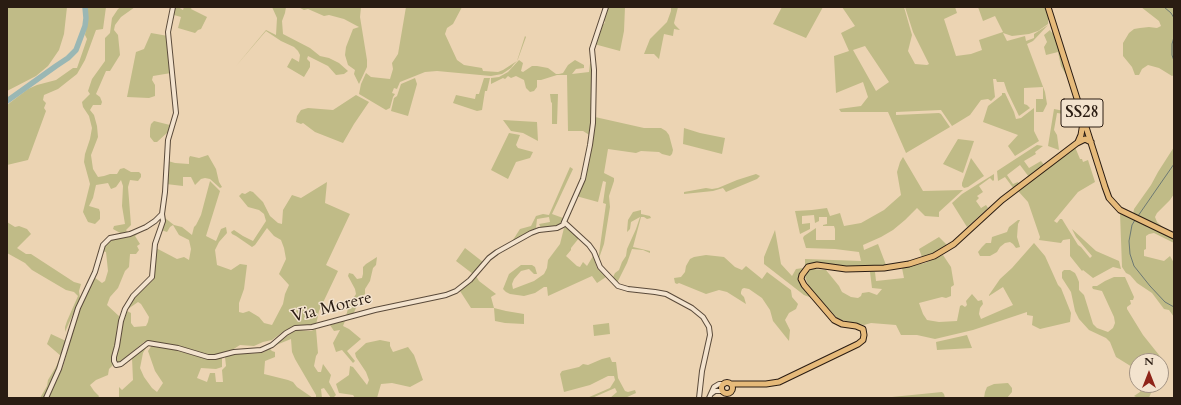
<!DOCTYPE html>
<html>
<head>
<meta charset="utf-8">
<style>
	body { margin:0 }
	#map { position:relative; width:1181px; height:405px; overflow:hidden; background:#ecd4b3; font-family:Cardo,serif }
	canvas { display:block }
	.frame { position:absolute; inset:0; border:8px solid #2a1c12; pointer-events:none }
	.north { position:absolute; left:1129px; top:353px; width:40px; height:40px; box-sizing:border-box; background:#f3e3ce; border:1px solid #a39383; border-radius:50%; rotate:0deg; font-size:11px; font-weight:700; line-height:16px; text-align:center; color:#2a1c12 }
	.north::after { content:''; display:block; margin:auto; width:14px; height:18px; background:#8f2418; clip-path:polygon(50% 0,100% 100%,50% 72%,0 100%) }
</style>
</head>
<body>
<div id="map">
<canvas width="1181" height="405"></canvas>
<div class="frame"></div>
<div class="north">N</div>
</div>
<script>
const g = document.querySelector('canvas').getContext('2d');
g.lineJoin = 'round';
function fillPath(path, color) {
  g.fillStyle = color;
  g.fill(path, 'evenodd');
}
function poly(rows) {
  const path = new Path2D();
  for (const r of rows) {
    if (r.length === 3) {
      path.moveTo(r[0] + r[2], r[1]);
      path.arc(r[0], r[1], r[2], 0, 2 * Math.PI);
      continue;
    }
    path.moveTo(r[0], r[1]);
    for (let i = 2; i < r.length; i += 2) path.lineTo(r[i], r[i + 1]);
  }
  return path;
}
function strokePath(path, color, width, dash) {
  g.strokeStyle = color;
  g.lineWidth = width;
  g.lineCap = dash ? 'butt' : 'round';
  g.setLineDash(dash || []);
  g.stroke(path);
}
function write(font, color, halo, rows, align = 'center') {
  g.font = font + ' Cardo,serif';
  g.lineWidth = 3;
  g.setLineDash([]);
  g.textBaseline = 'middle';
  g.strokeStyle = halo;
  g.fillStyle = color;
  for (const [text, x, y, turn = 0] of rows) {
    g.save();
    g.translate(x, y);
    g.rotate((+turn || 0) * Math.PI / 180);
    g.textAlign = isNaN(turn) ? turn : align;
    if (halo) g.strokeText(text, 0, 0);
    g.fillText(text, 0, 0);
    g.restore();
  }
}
const green = poly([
	[7,7,67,7,64,34,59,50,48,66,36,76,7,91],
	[87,7,106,7,103,29,96,30,85,60,77,74,58,89,44,95,43,100,46,103,44,108,46,111,28,160,7,165,7,105,28,89,37,85,56,80,73,68,77,68,87,39,85,35,87,22],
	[121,7,135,7,121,17,115,25,114,30,118,35,120,55,110,71,106,71,96,94,100,97,102,102,101,105,93,105,90,110,94,115,97,126,98,137,91,155,93,169,98,177,104,176,110,174,117,174,120,169,124,168,131,172,139,172,141,174,141,177,138,181,130,180,128,187,131,225,126,230,128,233,122,234,113,229,114,226,125,224,122,206,123,186,121,180,116,187,111,189,108,183,96,185,93,198,89,206,99,209,100,212,100,219,95,224,88,222,83,212,90,184,84,162,85,154,90,139,92,128,89,116,83,107,82,102,90,94,88,91,92,79,105,61,105,38,110,33,112,18,118,9],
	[174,7,178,7,183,10,184,7,192,7,191,9,207,17,201,29,198,30,195,33,178,28,181,17,174,15,170,34],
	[272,7,286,7,285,13,282,21,283,34,310,48,320,56,329,58,339,63,348,71,344,74,336,75,328,66,308,56,307,59,310,62,310,67,304,77,287,67,292,58,299,62,300,55,298,51,294,47,281,41,266,31,236,66,266,30,276,35,277,18],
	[298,7,361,7,360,17,367,60,367,67,359,84,354,74,355,70,348,65,345,55,346,47,353,29,359,27,344,19,329,15,324,16,308,9,304,10],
	[406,7,462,7,453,24,447,28,445,34,457,60,464,65,482,68,483,71,498,72,503,70,517,61,525,36,526,37,518,59,517,61,514,64,511,68,502,74,491,76,437,71,425,72,400,82,397,89,394,88,392,93,395,94,393,97,390,108,386,110,359,94,361,84,366,73,371,77,390,79,393,69,392,63,398,54],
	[608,7,625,7,624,31,620,51,594,44,601,24,604,24,605,22,603,20],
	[671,7,678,7,674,23,675,25,680,30,674,29,673,36,664,34,659,59,654,54,644,54,650,39,667,22,671,11],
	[782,7,823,7,806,38,773,24],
	[842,7,904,7,912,35,908,51,915,64,927,65,929,64,913,32,905,7,955,7,957,13,944,19,956,56,971,54,982,50,979,40,1003,32,995,16,983,21,978,7,1046,7,1050,19,1048,20,1048,24,1038,31,1029,34,1012,36,1003,33,1007,41,1025,36,1026,41,1034,38,1034,34,1048,25,1033,41,1027,44,1045,92,1047,104,1043,112,1036,112,1036,99,1043,99,1043,87,1024,88,1024,104,1027,105,1030,108,1019,116,1007,91,1004,82,997,82,996,79,993,79,995,97,991,101,988,99,981,100,970,115,952,126,941,110,896,112,896,115,939,113,941,114,950,127,906,153,888,112,841,112,839,109,861,106,868,97,863,82,836,93,834,56,849,51,841,33,855,26],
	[865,46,889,82,876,91,853,50],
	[1141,7,1174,7,1174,75,1172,76,1159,68,1148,65,1142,69,1139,75,1135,75,1132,67,1123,56,1123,43,1129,33,1134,29,1140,28,1149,27,1157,28,1161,26,1159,21],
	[1050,30,1052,33,1053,30,1069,80,1061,66,1058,52,1046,55,1044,47,1047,42,1044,35],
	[151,33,168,36,171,73,153,76,152,80,155,85,155,96,149,98,127,97,136,52,144,49],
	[519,60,523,63,521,71,523,72,532,66,537,66,548,68,556,74,559,74,563,73,568,65,575,60,584,65,584,68,576,69,572,74,589,72,590,64,592,62,591,105,592,106,591,136,583,131,568,131,567,75,557,75,541,80,537,80,537,87,534,91,530,92,526,88,524,80,516,76,511,78,508,76,505,79,503,78,491,84,491,78,499,77,508,72],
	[415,78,417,84,408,116,391,111,394,98,397,96,401,84],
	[484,78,490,78,487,91,485,91,482,110,477,111,453,103,456,95,475,99,476,94,479,94],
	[1002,93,1005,93,1014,112,1016,119,1021,118,1034,108,1034,131,1039,141,1015,156,1008,146,1018,135,983,122,988,106,1002,95],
	[550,94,558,94,557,124,552,124,552,103,551,102],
	[356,95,369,102,354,124,343,143,315,132,303,123,301,124,296,122,297,116,301,110,308,108,333,110],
	[1077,106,1080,122,1078,124,1079,121,1078,115,1070,112,1066,123,1062,127,1064,114,1057,113,1054,130,1057,135,1059,150,1048,146,1054,109,1064,111],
	[595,117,644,128,661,128,666,131,669,135,673,150,672,154,670,156,662,154,659,152,641,151,636,153,608,149,604,173,614,178,614,181,609,196,610,207,604,244,598,261,606,204,603,203,606,182,603,181,598,202,576,196,583,181],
	[503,120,537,122,538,141,523,133,511,131],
	[154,121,170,125,168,132,157,142,154,142,150,137,150,129,151,124],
	[684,128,700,133,725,138,722,154,683,144],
	[509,133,520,135,516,145,518,148,533,152,530,158,516,162,508,179,491,170],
	[958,139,974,141,963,173,943,164],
	[1037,145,1043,146,1035,152,1036,154,1024,161,1029,168,1041,161,1045,166,1029,177,1020,165,1007,175,1013,184,1018,182,1020,185,1014,189,1005,177,998,181,997,171],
	[1075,147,1080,159,1082,159,1083,162,1088,160,1095,182,1078,192,1054,221,1057,223,1060,219,1062,219,1078,245,1081,247,1090,258,1092,256,1076,237,1072,229,1096,251,1119,261,1121,269,1113,267,1093,278,1083,270,1082,271,1070,256,1070,239,1063,240,1061,243,1039,240,1040,237,1028,202,1018,191],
	[1174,147,1174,194,1170,200,1157,213,1155,217,1157,222,1165,229,1133,215,1134,209,1151,185,1158,172],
	[208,155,216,169,219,182,222,187,220,188,210,179,205,178,201,179,195,185,191,177,183,177,183,186,166,184,168,161,175,163,189,164,189,158,190,156,199,158],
	[903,157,923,191,963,190,939,212,939,217,925,216,917,208,905,220,893,230,881,237,863,245,864,250,878,244,886,265,853,267,813,263,805,266,805,259,861,261,859,252,835,249,806,248,803,238,804,236,816,228,816,240,835,240,835,229,834,226,823,226,823,225,827,224,827,217,819,217,819,221,815,223,814,215,802,216,802,224,810,223,810,229,800,234,795,211,812,210,827,208,830,216,840,213,844,226,861,223,884,210,901,195,897,172,900,162],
	[971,158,984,176,968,187,964,188,962,186,962,183],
	[570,167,573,169,552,214,563,218,561,224,555,226,541,228,539,224,550,222,549,217,537,219,536,228,511,243,520,229,531,226,536,216,543,214,549,215],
	[756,174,760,176,757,179,726,192,723,188,713,191,684,194,684,192,706,188,712,189,718,188,737,180],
	[994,174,994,180,993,181,990,178,979,186,983,192,977,196,979,198,976,201,981,208,986,205,988,208,967,227,952,203,962,194],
	[210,181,220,191,206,236,216,241,221,229,226,227,227,233,219,242,215,250,217,265,231,270,240,264,247,265,244,289,239,303,239,312,243,313,249,311,259,317,264,323,272,325,283,304,285,294,289,285,279,274,286,259,284,248,281,240,274,236,267,228,255,245,252,247,236,236,232,234,231,232,234,230,243,236,253,241,266,221,264,214,259,210,248,207,239,196,242,193,245,194,250,191,253,192,263,202,270,216,278,223,282,224,283,210,292,195,301,198,327,182,325,203,350,214,326,265,338,271,319,311,316,325,294,327,284,331,272,340,263,342,254,346,240,345,232,350,213,355,205,354,175,345,149,341,144,342,119,363,116,362,115,359,121,339,122,322,127,311,131,313,131,323,134,327,146,326,148,322,149,317,141,304,138,302,128,309,134,298,153,280,156,248,177,259,184,257,189,260,191,249,189,240,179,235,173,225,170,227,167,232,161,230,165,218,174,225,182,227,192,235,194,227,196,225,201,215],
	[641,210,641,214,650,216,651,218,647,219,644,217,641,217,633,247,650,251,650,253,643,250,632,249,627,263,617,283,612,279,615,273,619,270,622,262,626,256,627,249,636,229,640,217,631,222,630,229,627,232,628,220,633,212],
	[1120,213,1174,238,1174,243,1154,233,1149,234,1146,236,1146,249,1144,250,1144,256,1164,261,1170,256,1174,263,1174,317,1169,310,1164,309,1152,293,1137,283,1130,275,1126,273,1122,267],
	[1018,220,1020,220,1018,224,1017,237,1020,247,1016,248,1013,244,1010,242,1005,243,1000,247,997,252,990,256,980,256,978,252,982,247,986,243,991,243,992,237,1007,232,1009,227],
	[7,222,15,227,19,226,27,229,31,234,17,248,26,254,31,254,74,282,81,284,79,291,80,298,65,332,65,327,67,321,78,296,74,292,66,290,32,270,25,263,7,253],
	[566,226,579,238,571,248,571,250,566,256,577,266,580,267,583,262,587,266,593,256,597,268,606,277,597,283,592,276,548,296,547,287,544,287,535,293,524,296,510,294,506,292,503,289,509,274,521,265,532,265,535,267,537,274,534,274,529,269,521,271,514,279,512,284,513,289,534,281,544,274,547,268,548,260,560,244,564,228],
	[143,230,135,236,140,244,137,246,139,250,136,254,130,254,129,267,125,271,118,288,110,297,107,305,120,317,117,327,116,340,112,358,113,365,109,369,108,375,96,380,90,385,94,391,99,396,98,398,48,398,63,367,78,312,94,277,102,283,105,281,108,271,106,252,102,251,104,247,110,240],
	[775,230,781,264,792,276,796,269,803,268,800,272,799,278,804,288,812,298,804,295,764,264,764,257],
	[939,237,947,245,933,254,912,261,922,257,919,249],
	[1034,243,1045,256,1058,285,1061,288,1071,313,1070,322,1040,329,1032,325,1033,316,1027,315,1027,312,973,330,935,339,917,335,901,335,896,325,871,323,864,325,838,319,809,287,805,277,808,271,812,269,826,270,839,286,842,292,851,297,858,298,861,296,862,293,869,292,877,295,882,289,872,288,870,272,875,272,876,281,904,278,902,268,925,263,943,255,951,267,954,285,951,287,951,296,946,298,942,297,919,303,923,314,927,320,939,322,957,321,960,306,962,305,965,307,967,305,966,301,972,294,978,301,982,300,983,304,980,308,979,314,981,319,1013,305,1003,287,989,296,989,295,1000,279,1012,268],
	[465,248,483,262,473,274,456,261],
	[706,255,724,257,735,267,742,270,746,266,762,279,767,272,791,290,792,297,798,304,796,309,789,313,785,320,790,330,789,341,773,321,770,310,762,298,749,289,744,288,742,289,741,292,741,294,744,297,746,304,727,292,719,290,706,294,679,283,677,284,675,283,674,278,681,277,685,272,686,266,690,259,694,257],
	[377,257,376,265,373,268,370,281,365,289,365,294,360,298,353,315,346,316,349,305,356,294,355,289,348,276,349,273,353,274,357,279,362,278,363,274,363,267,366,264],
	[1064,270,1070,270,1075,273,1077,277,1079,282,1079,290,1084,295,1093,324,1097,328,1108,332,1113,328,1115,323,1114,317,1102,291,1093,289,1092,287,1093,286,1097,286,1105,281,1114,277,1125,277,1134,297,1133,300,1130,300,1131,304,1127,307,1127,309,1143,335,1167,365,1161,368,1161,361,1137,361,1137,385,1137,370,1116,357,1110,342,1106,338,1089,330,1079,319,1075,311,1071,292,1062,278,1062,272],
	[476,276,479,281,496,294,491,297,494,308,506,311,524,314,524,324,505,323,495,321,494,308,471,308,460,291],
	[345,321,343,326,349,329,361,339,347,351,355,361,353,363,342,350,336,352,333,343,340,330,334,331,330,325],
	[609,323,610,334,594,336,593,325],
	[316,329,318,353,316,356,314,366,318,372,321,372,323,364,331,375,329,382,336,395,333,398,331,398,324,388,321,389,322,398,316,398,316,395,295,359,292,352,291,339,276,345,292,332,297,330,311,331],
	[51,334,66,341,60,361,54,375,44,398,40,398,47,386,48,380,57,365,61,356,47,344],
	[967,335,972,348,937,350,936,342],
	[380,340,390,342,390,346,393,352,408,347,414,355,423,380,410,387,392,383,381,384,377,398,355,398,353,395,339,393,336,384,349,375,350,366,353,367,367,385,369,380,366,372,356,357,355,353,366,343],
	[152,345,172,349,207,359,222,357,222,367,216,369,201,368,197,378,207,382,210,373,215,373,216,382,223,382,222,370,226,366,225,357,235,354,262,353,270,349,272,351,275,352,275,357,265,361,264,374,288,380,293,382,297,387,313,398,119,398,119,387,122,390,133,380,132,358,147,346,143,353,140,368,144,377,152,388,157,392,163,383,155,371,148,351],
	[610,357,612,362,616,362,618,378,625,391,628,392,635,390,636,393,625,398,610,398,617,392,615,388,592,398,587,398,610,388,615,380,614,376,608,376,590,385,564,392,560,374,562,371,579,367,583,364,588,365,602,359],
	[1008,383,1012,388,1012,392,1007,398,984,398,985,392,987,387,994,384],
	[1142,385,1154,385,1149,398,1138,398,1134,396,1140,392],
	[942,392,944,394,945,398,882,398]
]);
const stream = poly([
	[1164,7,1171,13,1174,18],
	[1174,37,1172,44,1172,55,1174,61],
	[1138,216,1174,164],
	[1135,220,1132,225,1129,241,1130,254,1134,266,1150,286,1165,302,1174,307]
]);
const river = poly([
	[7,101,56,66,68,58,76,50,85,26,86,18,85,7]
]);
const minor = poly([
	[162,214,163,221,155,244,152,277,133,296,125,309,121,321,117,346,114,357,114,361,116,365,121,364,148,343,178,348,208,357,215,357,234,352,261,350,272,345,286,333,295,328,312,327,375,310,446,295,456,291,470,280,489,258,497,252,531,233,539,230,557,228,563,225,564,222,583,179,590,145,593,123,594,70,592,49,606,7],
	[564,222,589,245,594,252,600,267,618,286,628,289,655,292,666,294,692,308,703,317,709,327,710,335,702,371,699,398],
	[711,394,715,391,722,391],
	[46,398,59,369,78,308,95,272,103,245,110,238,130,234,146,227,155,221,162,214,165,192,168,140,176,113,168,32,173,7],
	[709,398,714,387,719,384,724,384]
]);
const major = poly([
	[1048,7,1105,187,1109,198,1120,210,1174,236],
	[1078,142,1081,135,1083,123],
	[727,388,5.5],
	[731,384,766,384,779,382,858,344,863,340,864,335,863,329,856,326,842,324,834,320,804,285,801,279,802,275,808,267,817,265,846,269,884,268,909,264,934,256,954,244,1002,200,1077,143,1085,139,1091,142]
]);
const shields = [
	[1082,113,42]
];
const shieldNames = [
	["SS28",1082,113]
];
const streetNames = [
	["Via Morere",332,308,-14]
];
fillPath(green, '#c0bb87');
strokePath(stream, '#6d7973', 1);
strokePath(river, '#9ab7b4', 5.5);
strokePath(minor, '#5a4a3a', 6);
strokePath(major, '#2a1c12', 7);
strokePath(minor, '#f3e3ce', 4);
strokePath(major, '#e6ba7a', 5);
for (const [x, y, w] of shields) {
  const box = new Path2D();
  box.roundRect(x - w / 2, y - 14, w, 28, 3);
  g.fillStyle = '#f3e3ce';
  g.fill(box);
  strokePath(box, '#2a1c12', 1);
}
write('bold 16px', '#2a1c12', null, shieldNames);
write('17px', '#2a1c12', '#f3e3ce', streetNames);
</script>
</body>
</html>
